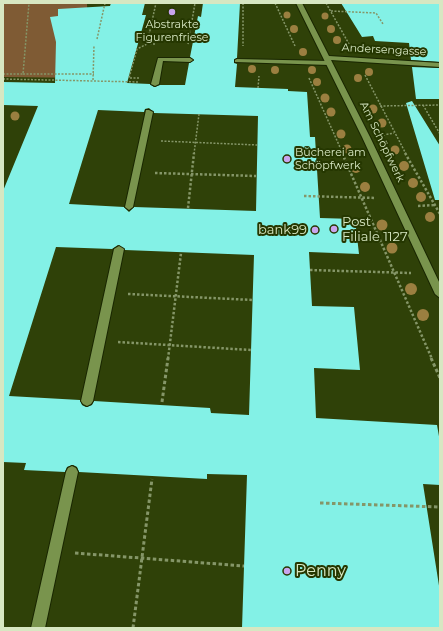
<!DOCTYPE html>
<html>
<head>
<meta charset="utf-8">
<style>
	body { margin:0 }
	#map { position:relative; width:443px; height:631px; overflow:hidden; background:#2f4108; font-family:Montserrat,sans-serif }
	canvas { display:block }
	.frame { position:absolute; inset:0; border:4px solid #d7e7c2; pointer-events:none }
</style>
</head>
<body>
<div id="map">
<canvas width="443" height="631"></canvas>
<div class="frame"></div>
</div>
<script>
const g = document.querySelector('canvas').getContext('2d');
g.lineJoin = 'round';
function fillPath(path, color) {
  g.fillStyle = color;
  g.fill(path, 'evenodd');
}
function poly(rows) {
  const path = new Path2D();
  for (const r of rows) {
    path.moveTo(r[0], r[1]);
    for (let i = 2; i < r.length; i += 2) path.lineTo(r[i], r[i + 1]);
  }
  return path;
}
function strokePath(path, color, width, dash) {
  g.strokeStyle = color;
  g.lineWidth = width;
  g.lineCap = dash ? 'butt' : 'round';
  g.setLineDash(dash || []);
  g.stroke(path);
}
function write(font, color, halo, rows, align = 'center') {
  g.font = font + ' Montserrat,sans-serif';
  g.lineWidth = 4;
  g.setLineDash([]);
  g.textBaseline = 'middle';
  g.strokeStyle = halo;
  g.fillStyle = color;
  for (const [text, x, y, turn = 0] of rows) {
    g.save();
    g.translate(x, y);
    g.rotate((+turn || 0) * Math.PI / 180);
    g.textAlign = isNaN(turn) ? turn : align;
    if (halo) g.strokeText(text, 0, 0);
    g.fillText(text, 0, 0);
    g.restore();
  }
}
const green = poly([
	[3,3,87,3,89,78,3,77]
]);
const building = poly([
	[111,3,145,3,142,15,146,15,127,83,150,84,154,87,160,85,185,85,189,63,194,60,190,57,198,16,201,17,203,3,240,3,237,58,234,60,234,63,237,64,235,87,288,89,288,91,307,92,310,137,315,137,320,218,355,219,359,254,309,252,312,306,354,307,360,370,314,368,316,418,437,425,440,442,440,485,423,484,440,592,440,628,242,628,247,475,207,474,207,479,79,472,77,467,73,465,67,467,65,472,24,470,26,463,3,462,3,191,38,106,3,105,3,82,55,83,56,42,50,17,58,16,58,9,110,6],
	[149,108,154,113,258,116,256,211,134,207,129,212,124,207,69,204,98,110,144,112,145,109],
	[118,245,125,250,254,255,249,415,211,413,210,408,94,401,92,405,86,407,82,405,80,400,9,396,56,247,112,249],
	[341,3,440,3,440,62,411,60,409,43,375,41,373,36,362,37],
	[412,67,440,68,440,99,416,99],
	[412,101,440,146,440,200,435,200,406,103]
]);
const pathFar2 = poly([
	[243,3,243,46],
	[275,3,295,46],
	[326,3,349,44],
	[331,11,376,13,383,24],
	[97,39,105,3],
	[155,44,147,44,156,3],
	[188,44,195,3],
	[3,74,23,74,29,3],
	[23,74,94,74],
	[365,75,406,154],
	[139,78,129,78,137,49,147,44],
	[309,78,343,154],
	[3,79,139,82],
	[93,80,94,45],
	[258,88,259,76],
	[423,105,440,134],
	[380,106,440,105],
	[383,135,394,133],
	[161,141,257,145],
	[194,154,199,114]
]);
const pathFar1 = poly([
	[342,153,432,359],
	[405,153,440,214],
	[155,173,256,176],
	[304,196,376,198],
	[418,206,435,205],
	[188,208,194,153],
	[310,270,411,273],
	[128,294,253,300],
	[118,342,251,350],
	[168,359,181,253]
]);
const path = poly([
	[431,358,440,378],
	[162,402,168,358],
	[320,503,440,507],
	[75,553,244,566],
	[133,628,152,479]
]);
const lane = poly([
	[158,58,190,58,193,60,190,62,163,61,159,84,155,86,151,84,158,58],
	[237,59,329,61,332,63,329,65,235,62,235,60,237,59],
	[146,110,149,110,153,112,133,207,129,210,125,207,146,110],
	[119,246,124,249,93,401,91,404,87,406,83,404,81,401,114,249,119,246],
	[72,466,76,468,78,472,45,628,31,628,66,472,68,468,72,466]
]);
const street = poly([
	[296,3,302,3,329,56,440,63,440,67,331,60,370,137,440,284,440,298,435,294,362,137,296,3]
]);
const trees = [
	[287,15,3.5],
	[325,16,3.5],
	[294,29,4],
	[331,29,4],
	[337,40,4],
	[303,52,4],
	[252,69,4],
	[275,70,4],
	[312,70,4],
	[369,72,4],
	[358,78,4],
	[317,82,4],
	[325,98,4.5],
	[373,109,4.5],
	[331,112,4.5],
	[15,116,4.5],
	[382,123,4.5],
	[341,134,4.5],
	[347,149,4.5],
	[395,150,4.5],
	[404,166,5],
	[356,168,5],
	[413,183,5],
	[365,187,5],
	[421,197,5],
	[430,217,5],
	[382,225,5.5],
	[392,248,5.5],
	[411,289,6],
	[423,315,6]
];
const markers = [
	[172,12,4,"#c9a5ee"],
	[287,159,4,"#c9a5ee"],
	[334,229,4,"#c9a5ee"],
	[315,230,4,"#c9a5ee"],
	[287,571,4,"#c9a5ee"]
];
const farPoinames = [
	["Abstrakte",172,25],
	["Figurenfriese",172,38],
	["Bücherei am",295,153,"left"],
	["Schöpfwerk",295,166,"left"]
];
const farStreetnames = [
	["Andersengasse",384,50,3],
	["Am Schöpfwerk",382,142,64]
];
const poiNames = [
	["Post",342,222],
	["Filiale 1127",342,237],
	["bank99",307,230,"right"]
];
const nearPoinames = [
	["Penny",295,571]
];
fillPath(green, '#7f5b34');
fillPath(building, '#83f1e6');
strokePath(lane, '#192601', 2);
strokePath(street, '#192601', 2);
strokePath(pathFar2, '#859668', 1.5, [2, 1.5]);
strokePath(pathFar1, '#859668', 2.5, [2.5, 2]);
strokePath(path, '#859668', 3, [3.5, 2.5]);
fillPath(lane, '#79944d');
fillPath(street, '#79944d');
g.fillStyle = '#9b7f40';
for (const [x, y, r] of trees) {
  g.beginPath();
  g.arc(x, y, r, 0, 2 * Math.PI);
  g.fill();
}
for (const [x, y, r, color] of markers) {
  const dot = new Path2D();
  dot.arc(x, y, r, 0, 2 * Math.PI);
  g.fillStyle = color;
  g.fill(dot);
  strokePath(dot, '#253700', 1.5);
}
write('11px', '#d7e7c2', '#253700', farPoinames);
write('11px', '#d7e7c2', '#253700', farStreetnames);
write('13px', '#d7e7c2', '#253700', poiNames, 'left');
write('16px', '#d7e7c2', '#253700', nearPoinames, 'left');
</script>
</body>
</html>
